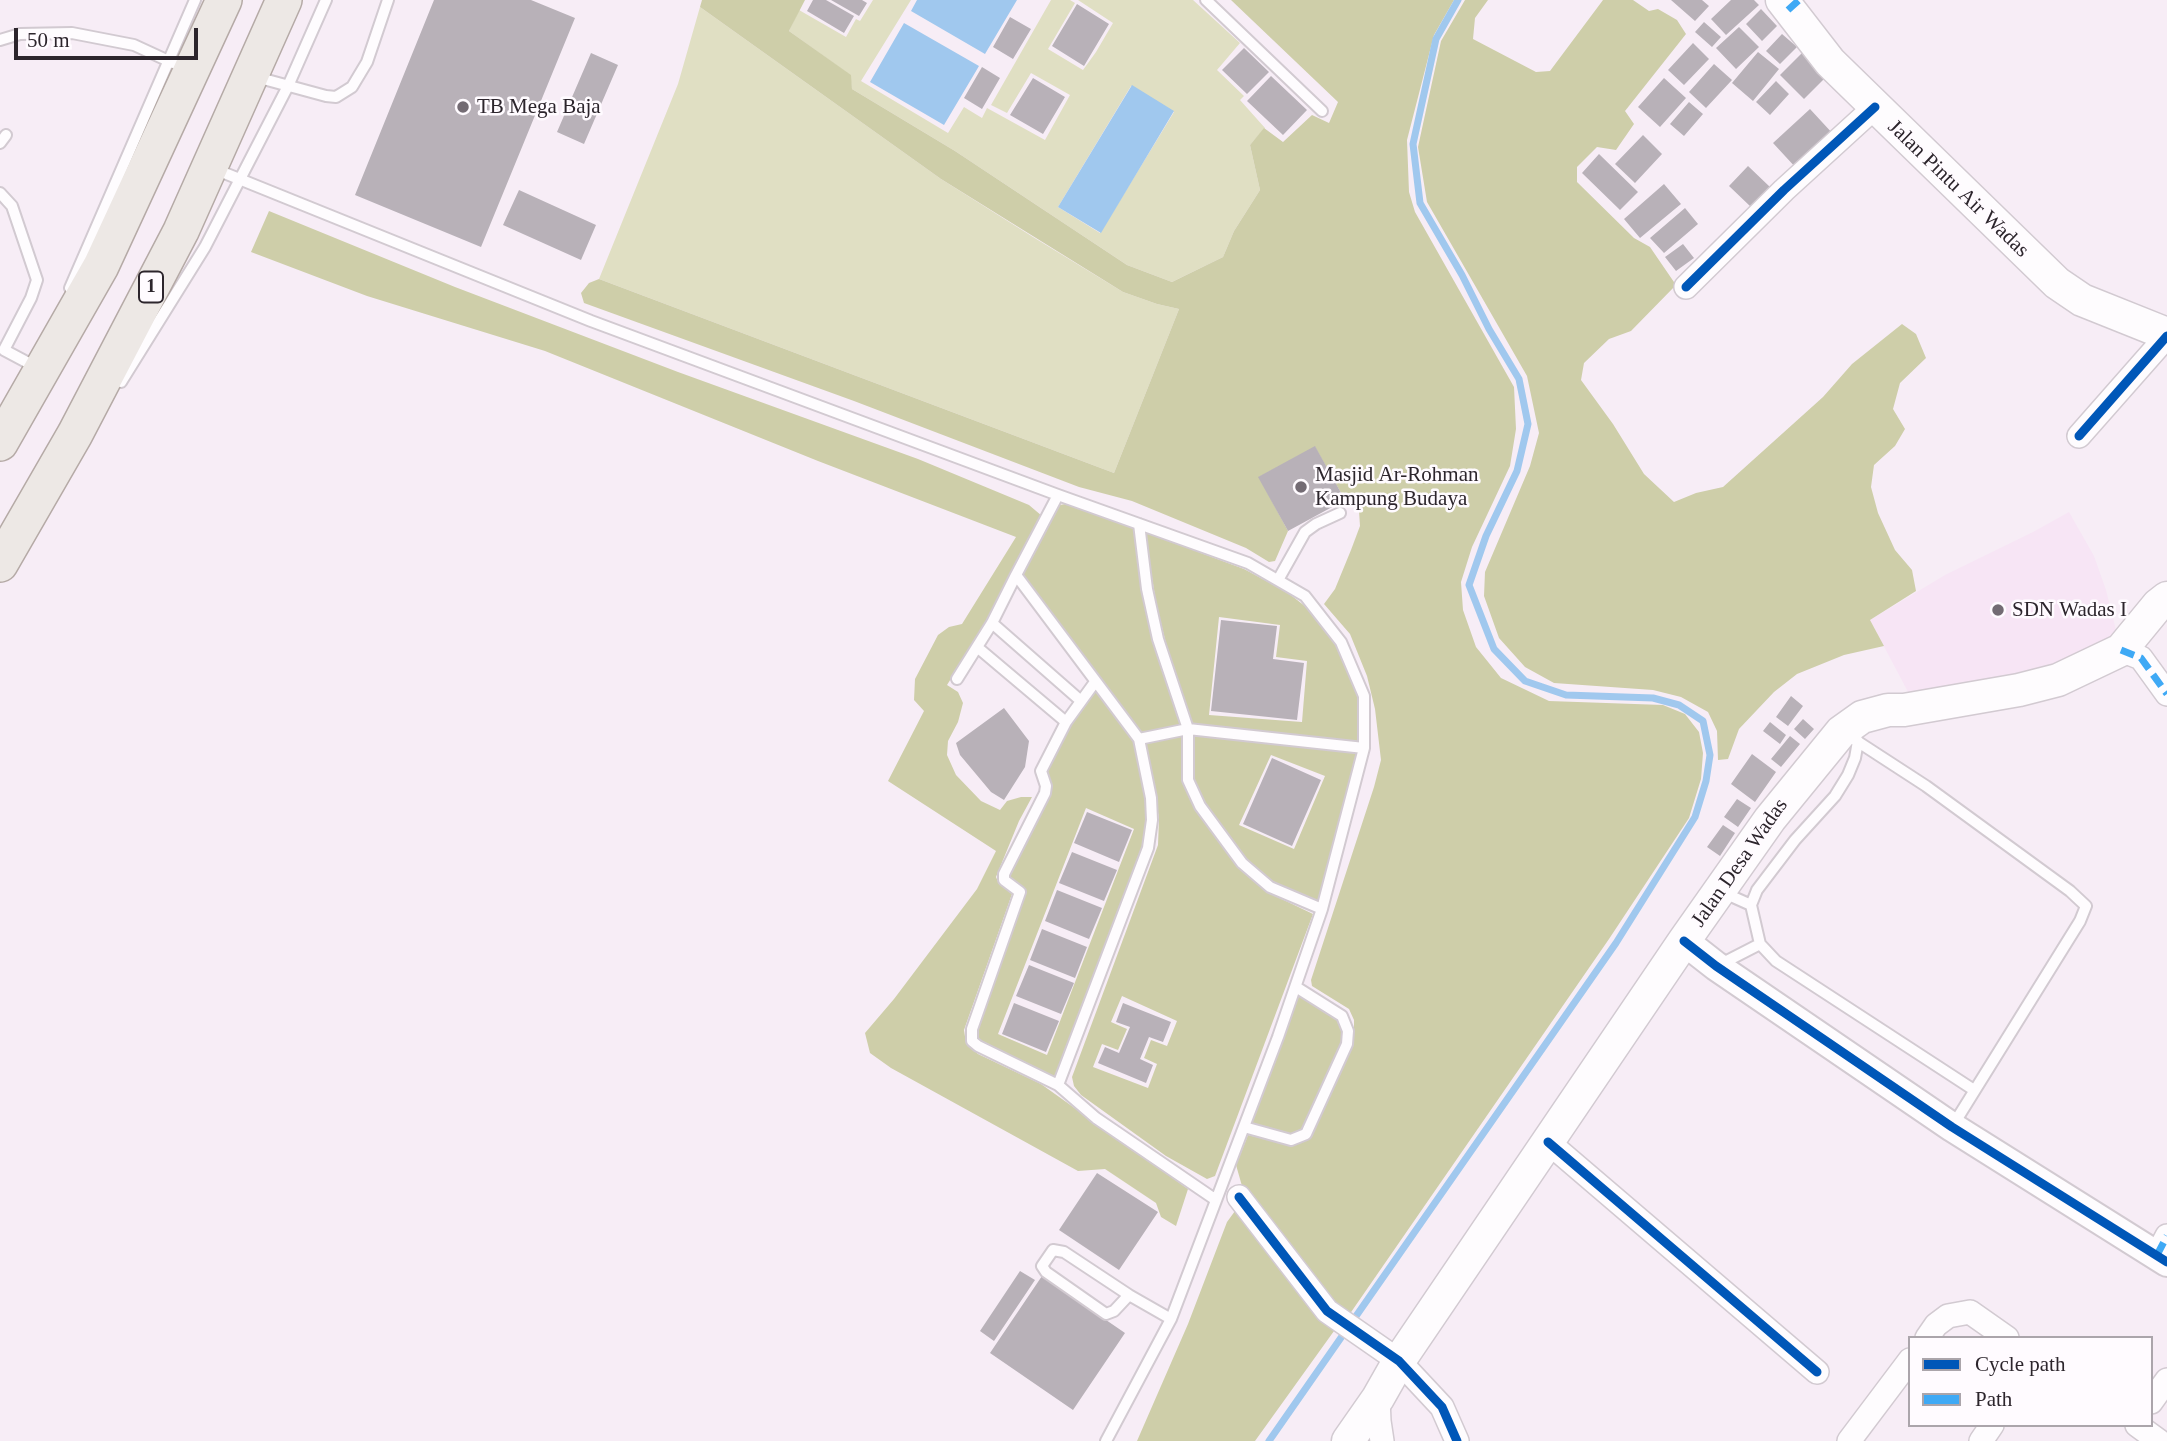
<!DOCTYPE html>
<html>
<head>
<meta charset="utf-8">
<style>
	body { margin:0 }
	#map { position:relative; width:2167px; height:1441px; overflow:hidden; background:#f7edf6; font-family:"Times New Roman",serif }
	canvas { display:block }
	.legend { position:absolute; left:1908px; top:1336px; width:245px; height:91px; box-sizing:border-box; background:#fffbff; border:2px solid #aba5ab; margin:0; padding:9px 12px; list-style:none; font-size:21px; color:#2c252c }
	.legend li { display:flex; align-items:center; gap:14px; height:35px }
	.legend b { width:35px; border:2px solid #aba5ab }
	.scale { position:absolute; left:14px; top:28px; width:184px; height:32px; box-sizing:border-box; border:4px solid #2c252c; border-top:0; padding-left:9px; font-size:21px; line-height:24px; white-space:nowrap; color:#2c252c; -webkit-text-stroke:5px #fffbff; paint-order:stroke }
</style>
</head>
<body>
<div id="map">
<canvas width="2167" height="1441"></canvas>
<ul class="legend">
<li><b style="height:9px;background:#0057b8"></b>Cycle path</li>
<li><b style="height:9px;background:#3fa9f5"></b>Path</li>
</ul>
<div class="scale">50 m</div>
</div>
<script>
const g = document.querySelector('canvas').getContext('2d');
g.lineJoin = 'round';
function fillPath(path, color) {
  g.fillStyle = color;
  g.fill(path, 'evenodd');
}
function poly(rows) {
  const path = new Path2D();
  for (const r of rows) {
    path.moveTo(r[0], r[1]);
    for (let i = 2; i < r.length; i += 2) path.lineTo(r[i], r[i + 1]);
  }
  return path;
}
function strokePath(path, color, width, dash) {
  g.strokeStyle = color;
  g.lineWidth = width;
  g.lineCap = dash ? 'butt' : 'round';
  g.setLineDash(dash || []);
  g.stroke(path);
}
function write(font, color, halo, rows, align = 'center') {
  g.font = font + ' "Times New Roman",serif';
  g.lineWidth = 5;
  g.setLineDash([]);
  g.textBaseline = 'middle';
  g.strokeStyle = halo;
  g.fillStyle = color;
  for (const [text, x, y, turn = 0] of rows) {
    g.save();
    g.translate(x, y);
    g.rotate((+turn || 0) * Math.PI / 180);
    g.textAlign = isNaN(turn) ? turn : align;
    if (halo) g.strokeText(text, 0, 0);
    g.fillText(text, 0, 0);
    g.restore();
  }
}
const built = poly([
	[2069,512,2094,556,2106,590,2121,650,1916,707,1870,620,1945,575,2033,532]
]);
const green = poly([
	[873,0,911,0,861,81,948,133,964,107,982,118,987,108,1045,140,1070,95,1031,73,1007,113,991,105,1051,0,1070,0,1075,3,1048,49,1083,70,1096,52,1113,23,1078,0,1193,0,1240,43,1217,70,1244,96,1240,100,1265,128,1250,145,1260,190,1234,231,1223,257,1172,282,1127,265,955,151,852,89,850,75,789,31,799,10,846,37,856,19,860,21],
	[1131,86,1174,112,1100,233,1058,207],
	[700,7,941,179,1033,237,1123,292,1157,304,1179,309,1114,473,599,279,678,84]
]);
const forest = poly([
	[702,0,805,0,789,31,851,75,852,89,955,151,1127,265,1172,282,1223,257,1234,231,1260,190,1250,145,1264,128,1283,142,1312,115,1329,123,1338,102,1231,0,1454,0,1434,35,1407,140,1409,192,1415,212,1514,387,1516,429,1510,466,1472,547,1461,582,1463,610,1476,647,1501,678,1549,701,1663,705,1685,714,1699,732,1703,753,1701,779,1689,818,1609,939,1347,1318,1242,1186,1236,1165,1248,1135,1285,1144,1299,1144,1310,1137,1354,1043,1354,1020,1349,1009,1312,986,1311,980,1374,787,1381,760,1375,709,1367,676,1350,634,1324,604,1335,589,1351,550,1360,526,1359,511,1345,500,1315,447,1259,477,1288,531,1275,561,1269,562,1246,548,1132,501,1079,487,854,401,584,303,581,293,589,283,599,279,1114,473,1179,309,1157,304,1123,292,941,179,700,7],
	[1465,0,1488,0,1475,18,1473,39,1536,72,1550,71,1603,0,1633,0,1649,11,1658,9,1677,20,1686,34,1625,111,1634,124,1616,150,1597,147,1577,167,1577,182,1634,238,1650,247,1676,285,1631,331,1609,339,1584,363,1581,380,1613,424,1644,474,1674,502,1696,493,1723,487,1823,397,1852,364,1902,324,1916,334,1926,358,1900,383,1893,409,1905,429,1895,446,1874,465,1871,487,1878,513,1895,550,1912,570,1916,591,1870,620,1884,646,1844,655,1797,674,1774,692,1739,729,1728,759,1718,760,1717,731,1708,712,1681,697,1653,690,1554,683,1525,667,1499,638,1484,596,1485,572,1530,466,1539,433,1527,376,1427,202,1418,147,1441,41],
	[269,211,455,287,678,372,918,459,1029,505,1042,516,992,613,947,685,958,692,963,703,958,722,948,741,947,755,956,775,981,801,1000,810,1007,801,1021,797,1032,797,1019,821,996,877,999,884,1012,894,964,1030,966,1043,978,1054,1041,1084,1188,1189,1176,1226,1161,1217,1156,1203,1105,1169,1078,1171,891,1068,870,1053,865,1033,894,999,977,889,996,851,888,781,924,711,914,700,915,679,938,635,949,627,962,624,1016,537,818,461,545,351,367,296,251,252],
	[1065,504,1134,528,1140,577,1153,637,1184,726,1140,735,1022,573,1060,505],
	[1145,532,1244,569,1287,592,1306,607,1336,643,1359,697,1359,743,1191,723,1170,660,1156,603],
	[1219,617,1280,625,1276,657,1307,661,1302,722,1209,715],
	[1095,690,1134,739,1143,776,1148,815,1144,848,1056,1081,977,1040,975,1033,1026,892,1008,876,1052,788,1046,773,1071,724],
	[1086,808,1134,829,1047,1055,998,1034],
	[1183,734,1183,780,1195,809,1240,868,1267,892,1313,914,1215,1176,1207,1179,1166,1156,1081,1095,1074,1086,1072,1077,1158,845,1159,818,1146,743],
	[1122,996,1177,1021,1167,1046,1151,1040,1144,1058,1157,1064,1148,1088,1093,1067,1102,1044,1118,1050,1127,1029,1111,1022],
	[1193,734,1358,752,1318,904,1271,881,1244,858,1203,804,1192,779],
	[1271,755,1325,776,1294,849,1239,825],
	[1299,994,1338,1020,1343,1036,1341,1045,1299,1137,1248,1126],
	[1235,1211,1245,1220,1279,1268,1315,1312,1334,1331,1255,1441,1137,1441,1188,1324,1227,1222]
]);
const water = poly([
	[917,0,1017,0,985,54,911,11],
	[904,23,979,66,944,125,870,82],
	[1132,85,1174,111,1101,233,1058,207]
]);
const stream = poly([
	[1269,1441,1616,943,1695,817,1706,781,1710,755,1703,721,1679,705,1653,698,1566,695,1525,681,1494,649,1469,585,1486,536,1517,471,1528,424,1519,379,1489,329,1462,275,1420,203,1413,144,1436,39,1458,0]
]);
const building = poly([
	[434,0,531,0,575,18,481,247,355,195],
	[813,0,826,0,854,16,844,33,807,11],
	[831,0,862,0,867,3,859,16],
	[1671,0,1702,0,1709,6,1695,21],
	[1731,0,1754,0,1759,5,1726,35,1711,19],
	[1077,4,1109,24,1084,66,1052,46],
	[1761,9,1777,26,1762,41,1746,24],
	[1010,17,1031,29,1013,59,993,47],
	[1704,22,1721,37,1712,47,1695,32],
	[1739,27,1759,47,1736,69,1716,48],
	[1782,34,1797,47,1780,64,1766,51],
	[1693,43,1709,59,1684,85,1668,70],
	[1244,48,1269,72,1247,94,1222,70],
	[1804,51,1828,75,1804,99,1780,75],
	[1758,52,1779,69,1753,101,1732,83],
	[591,53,618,65,584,144,557,132],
	[1714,64,1732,80,1706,108,1689,92],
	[982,67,1000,78,982,109,964,98],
	[1271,76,1307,110,1283,135,1247,101],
	[1033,78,1065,97,1043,134,1010,115],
	[1664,78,1686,98,1660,127,1638,107],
	[1776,81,1789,94,1770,115,1756,102],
	[1689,102,1703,114,1684,136,1670,124],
	[1810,109,1834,135,1797,169,1773,143],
	[1643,135,1662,154,1635,183,1615,164],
	[1599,154,1638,192,1620,210,1582,173],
	[1748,166,1770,187,1751,207,1729,186],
	[1664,184,1681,204,1640,238,1624,219],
	[519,190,596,225,581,260,503,225],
	[1685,208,1698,224,1664,253,1650,238],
	[1683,244,1694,258,1676,271,1665,257],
	[1315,446,1345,500,1288,531,1258,477],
	[1221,620,1277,626,1273,659,1304,663,1297,720,1211,711],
	[1791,696,1803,706,1788,726,1776,717],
	[1004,708,1029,741,1025,767,1004,800,991,792,960,755,956,743],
	[1803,719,1814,729,1805,739,1794,729],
	[1770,722,1786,735,1780,744,1763,731],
	[1790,736,1800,744,1781,767,1771,759],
	[1752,754,1776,772,1755,802,1731,784],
	[1272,758,1321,780,1292,846,1243,824],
	[1737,799,1751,808,1738,827,1724,817],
	[1087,812,1132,830,1119,862,1074,843],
	[1723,825,1735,833,1720,856,1707,847],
	[1072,852,1117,870,1104,901,1059,883],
	[1057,890,1102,908,1089,939,1045,921],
	[1042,929,1087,947,1075,978,1030,960],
	[1029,965,1074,983,1061,1014,1016,996],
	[1014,1003,1059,1021,1046,1052,1002,1034],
	[1123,1003,1171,1022,1163,1042,1149,1037,1140,1059,1153,1065,1146,1083,1098,1063,1105,1047,1119,1053,1130,1027,1116,1022],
	[1097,1173,1158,1212,1119,1270,1059,1230],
	[1020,1271,1035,1280,994,1341,980,1331],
	[1042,1276,1125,1333,1073,1410,990,1353]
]);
const service = poly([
	[1206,0,1322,111],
	[0,40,20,34,72,33,134,45,173,63],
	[256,77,326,96,336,97,352,87,367,62,388,0],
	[0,143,6,135],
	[212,168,591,321,1058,495,1248,563,1305,596,1341,642,1364,696,1364,748,1322,909,1278,1037,1171,1319,1106,1441],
	[0,193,12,206,37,280,31,298,4,350,36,367],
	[70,288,195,0],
	[121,382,205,247,288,86,326,0],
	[1058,495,1016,575,1139,739,1151,798,1152,820,1148,848,1058,1085,1096,1118,1216,1200],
	[1139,524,1147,589,1158,639,1188,729,1188,780,1200,806,1242,863,1270,887,1322,909],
	[1278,580,1305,532,1316,524,1340,513],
	[992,623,1081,701],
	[977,647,1066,722],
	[957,679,992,623,1016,575],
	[1846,734,1926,786,2070,891,2086,906,2080,921,1952,1127],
	[1139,739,1188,729,1364,748],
	[1858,741,1855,758,1848,775,1835,796,1795,840,1757,890,1751,905,1760,944,1776,961,1974,1090],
	[1722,892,1751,905],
	[1719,965,1760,944],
	[1058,1085,978,1046,972,1041,972,1029,1020,892,1004,880,1004,874,1045,793,1046,786,1041,771,1066,722,1095,682],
	[1244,1127,1291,1140,1306,1134,1347,1044,1348,1031,1342,1016,1296,987],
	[1129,1295,1114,1311,1106,1314,1046,1272,1042,1266,1053,1250,1064,1252,1129,1295,1171,1319]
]);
const minor = poly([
	[1686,287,1784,190,1875,107],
	[2079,436,2167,336],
	[2121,650,2141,658,2167,694],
	[1548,1142,1817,1372],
	[1239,1197,1327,1311,1399,1361,1442,1407,1457,1441],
	[2157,1255,2167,1236],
	[1927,1338,1936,1325,1948,1316,1970,1312,2007,1338],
	[1378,1398,1379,1421,1382,1441],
	[2151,1402,2167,1380],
	[2137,1425,2159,1441],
	[1849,1441,1910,1360],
	[1981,1441,1992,1425]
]);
const tertiary = poly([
	[1684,941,1716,966,1952,1127,2167,1262]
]);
const secondary = poly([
	[1782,0,1830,62,2057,283,2082,300,2167,334],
	[1348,1441,1378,1398,1399,1361,1684,941,1770,819,1841,732,1862,717,1888,710,1904,710,2019,690,2058,680,2121,650,2158,605,2167,598]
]);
const primary = poly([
	[0,443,101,266,224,0],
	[0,564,75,434,181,231,284,0]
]);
const quiet = poly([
	[1788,10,1799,0],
	[2121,650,2141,658,2167,694],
	[2157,1255,2167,1236]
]);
const cycleway = poly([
	[1686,287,1784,190,1875,107],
	[2079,436,2167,336],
	[1684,941,1716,966,1952,1127,2167,1262],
	[1548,1142,1817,1372],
	[1239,1197,1327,1311,1399,1361,1442,1407,1457,1441]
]);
const markers = [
	[463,107,7,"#736b73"],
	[1301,487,7,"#736b73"],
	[1998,610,7,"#736b73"]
];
const shields = [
	[151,287,24]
];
const shieldNames = [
	["1",151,287]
];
const poiNames = [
	["TB Mega Baja",477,107],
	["Masjid Ar-Rohman",1315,475],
	["Kampung Budaya",1315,499],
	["SDN Wadas I",2012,610]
];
const streetNames = [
	["Jalan Pintu Air Wadas",1958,189,44],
	["Jalan Desa Wadas",1740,863,-55]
];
fillPath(built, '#f7e5f5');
fillPath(green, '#e0dfc3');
fillPath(forest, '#cecea9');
fillPath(water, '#a0c8ee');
strokePath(stream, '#a0c8ee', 7);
fillPath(building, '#b8b1b8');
strokePath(service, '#d2cad1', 14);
strokePath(minor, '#d2cad1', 26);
strokePath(tertiary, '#d2cad1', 32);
strokePath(secondary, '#d2cad1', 35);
strokePath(primary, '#b5aaa6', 38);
strokePath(service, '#fefcfe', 10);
strokePath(minor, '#fefcfe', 23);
strokePath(tertiary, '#fefcfe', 28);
strokePath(secondary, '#fefcfe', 32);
strokePath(primary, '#ede8e5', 35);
strokePath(quiet, '#3fa9f5', 7, [14, 7]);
strokePath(cycleway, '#0057b8', 9);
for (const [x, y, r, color] of markers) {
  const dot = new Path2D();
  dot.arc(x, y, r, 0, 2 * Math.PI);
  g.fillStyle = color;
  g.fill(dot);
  strokePath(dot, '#fffbff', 2.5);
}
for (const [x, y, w] of shields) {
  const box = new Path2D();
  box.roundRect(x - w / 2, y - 15.5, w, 31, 5);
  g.fillStyle = '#fffbff';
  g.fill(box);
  strokePath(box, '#2c252c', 2);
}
write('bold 19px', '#2c252c', null, shieldNames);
write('21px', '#2c252c', '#fffbff', poiNames, 'left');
write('21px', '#2c252c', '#fffbff', streetNames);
</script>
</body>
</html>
